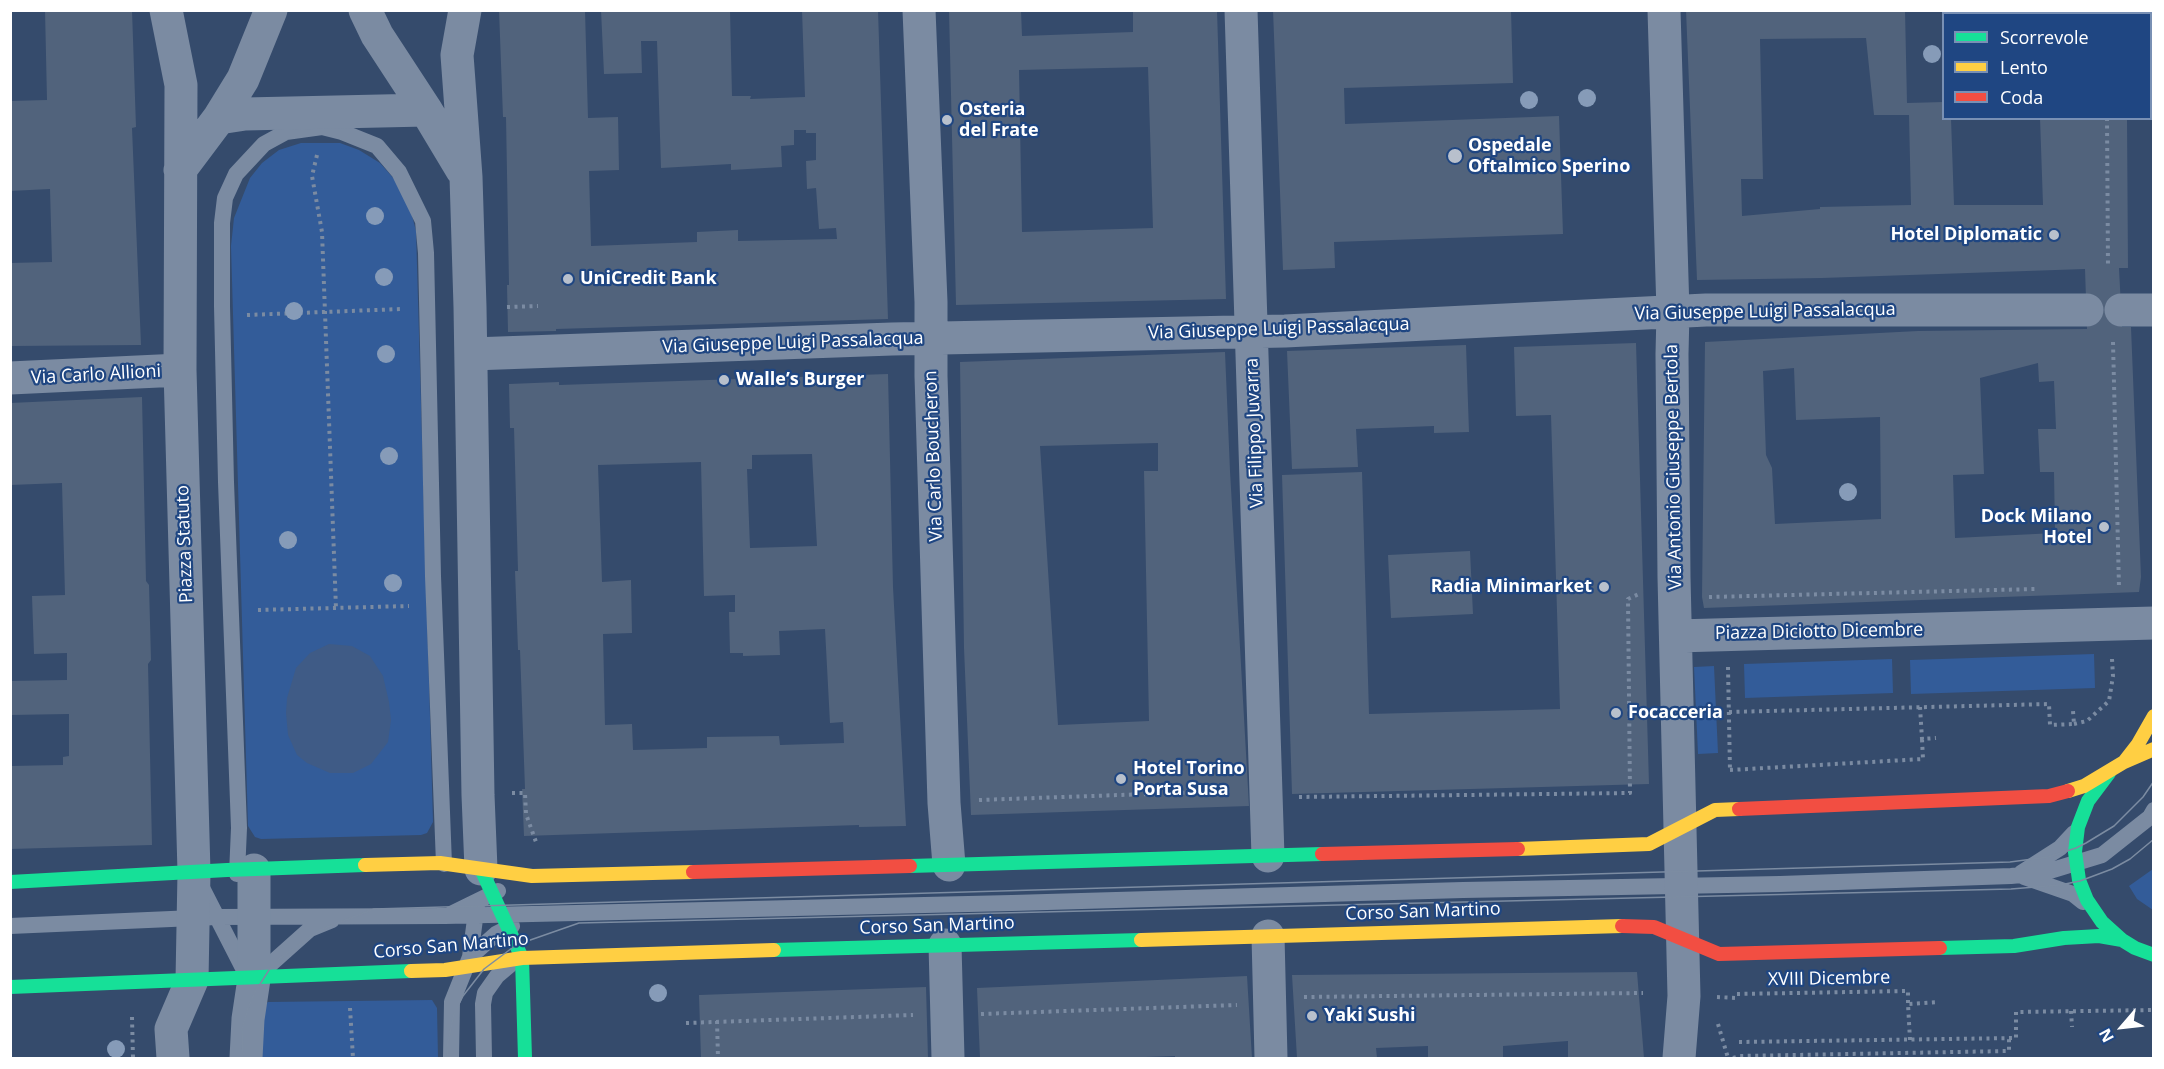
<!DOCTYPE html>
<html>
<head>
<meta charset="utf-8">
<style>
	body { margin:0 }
	#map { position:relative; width:2164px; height:1069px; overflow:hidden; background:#354b6c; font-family:"Open Sans",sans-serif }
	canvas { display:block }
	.frame { position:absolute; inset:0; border:12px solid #fff; pointer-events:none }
	.legend { position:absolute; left:1942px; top:12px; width:210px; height:108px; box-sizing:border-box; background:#1f4682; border:2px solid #7990b4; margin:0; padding:8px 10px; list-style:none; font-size:18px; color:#fff }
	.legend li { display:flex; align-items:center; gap:12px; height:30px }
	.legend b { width:30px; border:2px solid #7990b4 }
	.north { position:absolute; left:2092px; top:997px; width:60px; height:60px; -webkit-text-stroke:4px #1f4682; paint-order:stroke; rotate:242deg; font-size:16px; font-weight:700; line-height:24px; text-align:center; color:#fff }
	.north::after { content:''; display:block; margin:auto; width:21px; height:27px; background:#fff; clip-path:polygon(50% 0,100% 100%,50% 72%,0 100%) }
</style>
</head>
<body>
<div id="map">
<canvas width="2164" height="1069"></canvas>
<div class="frame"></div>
<ul class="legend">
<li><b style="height:8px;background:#16e098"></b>Scorrevole</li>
<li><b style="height:8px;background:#ffcf43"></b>Lento</li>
<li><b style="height:8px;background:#f24e42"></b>Coda</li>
</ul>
<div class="north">N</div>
</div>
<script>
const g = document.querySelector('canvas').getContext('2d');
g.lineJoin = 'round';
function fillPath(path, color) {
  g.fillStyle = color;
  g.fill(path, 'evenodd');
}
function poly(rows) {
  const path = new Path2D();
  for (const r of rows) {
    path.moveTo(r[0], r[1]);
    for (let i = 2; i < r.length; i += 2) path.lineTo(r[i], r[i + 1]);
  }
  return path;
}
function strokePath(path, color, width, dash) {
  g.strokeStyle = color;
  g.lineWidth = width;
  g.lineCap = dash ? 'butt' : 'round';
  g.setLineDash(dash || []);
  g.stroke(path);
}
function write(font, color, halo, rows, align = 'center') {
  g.font = font + ' "Open Sans",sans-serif';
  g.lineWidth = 4.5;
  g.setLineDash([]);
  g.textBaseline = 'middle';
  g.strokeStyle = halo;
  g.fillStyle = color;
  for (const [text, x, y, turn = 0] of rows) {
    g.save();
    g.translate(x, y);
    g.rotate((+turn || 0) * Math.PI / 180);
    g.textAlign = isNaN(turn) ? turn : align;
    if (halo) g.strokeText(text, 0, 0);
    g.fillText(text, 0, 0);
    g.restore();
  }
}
const green = poly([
	[301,143,340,143,359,150,380,163,396,181,409,204,416,231,433,822,427,833,421,835,261,839,255,837,248,826,231,246,234,218,250,178,262,163,279,150],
	[2094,654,2095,688,1911,694,1910,660],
	[1892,659,1893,693,1745,698,1744,664],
	[1714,666,1718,753,1698,754,1694,667],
	[2153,869,2153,910,2137,899,2129,886],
	[432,1000,437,1008,438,1058,255,1058,260,1009,268,1002]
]);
const water = poly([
	[329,644,352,646,370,656,383,676,389,702,391,720,388,742,371,764,353,773,330,773,307,763,297,755,288,735,286,713,287,698,296,668,310,653]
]);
const building = poly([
	[45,10,132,10,136,127,132,128,141,345,10,346,10,263,52,262,50,189,10,191,10,101,47,100],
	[499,10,585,10,588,118,618,117,619,170,589,171,591,246,697,242,697,232,738,230,738,241,837,239,836,228,819,229,816,188,807,189,806,161,816,160,816,133,806,133,806,130,794,130,794,145,781,146,782,167,731,170,731,164,661,168,657,41,641,41,642,73,604,74,601,10,730,10,732,96,751,96,750,99,805,97,802,10,878,10,888,319,556,329,556,331,508,332,507,285,509,285,506,117,503,117],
	[949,10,1021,10,1022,36,1133,32,1133,10,1217,10,1226,299,956,305],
	[1148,67,1153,228,1022,232,1019,70],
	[1273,10,1511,10,1513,83,1344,88,1345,124,1559,116,1563,234,1334,242,1335,268,1283,270],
	[1686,10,1905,10,1907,103,1944,102,1944,118,1951,118,1954,205,2043,205,2040,118,2127,118,2128,268,2119,268,2122,327,2131,327,2141,577,2139,592,1704,608,1702,597,1705,342,1918,331,2087,329,2085,269,1822,278,1697,280],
	[1866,38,1874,115,1909,115,1911,205,1820,207,1820,209,1742,216,1741,179,1763,179,1760,39],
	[2038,363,2039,382,2054,381,2056,429,2038,429,2040,472,2054,472,2055,533,1955,538,1953,475,1984,474,1980,378],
	[1794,368,1796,420,1880,417,1881,519,1775,524,1772,468,1766,455,1763,371],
	[2038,10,2125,10,2125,14,2038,14],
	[1636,343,1649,784,1292,794,1282,475,1362,472,1369,714,1560,709,1551,415,1516,416,1514,347],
	[1466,345,1469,432,1434,433,1434,426,1356,429,1358,467,1292,469,1287,351],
	[1225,352,1230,471,1249,806,971,815,964,648,960,362],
	[1158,443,1158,471,1144,471,1149,721,1058,725,1040,446],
	[888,374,893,587,906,826,859,827,859,825,524,836,522,789,525,789,520,650,518,650,515,571,518,571,514,428,510,428,509,384,559,382,559,385],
	[812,454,817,546,750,548,747,469,752,469,752,455],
	[701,462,704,596,735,595,735,612,729,612,730,653,743,653,743,656,780,655,779,631,825,629,830,723,843,722,844,743,780,745,779,736,707,737,707,748,633,750,632,724,605,725,603,634,632,633,631,580,602,582,598,465],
	[142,397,146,581,149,585,151,660,148,664,152,845,10,849,10,766,63,765,63,757,69,756,69,714,10,715,10,681,67,680,67,653,34,654,32,596,65,595,62,483,10,485,10,403],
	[1470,551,1473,614,1391,618,1388,555],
	[1637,972,1644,1058,1568,1058,1568,1041,1503,1046,1503,1058,1428,1058,1428,1046,1376,1048,1377,1058,1297,1058,1292,975],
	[1247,976,1252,1058,1175,1058,1175,1056,1117,1058,980,1058,977,988],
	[926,987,928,1058,701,1058,699,995]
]);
const path = poly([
	[2106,10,2106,14],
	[2107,118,2108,268],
	[317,155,312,176,322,232,336,609],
	[507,307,538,306],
	[247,315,401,309],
	[2113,342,2119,587,2117,587],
	[1709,597,2035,589],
	[258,610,409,606],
	[1728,667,1730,771],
	[1920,707,1922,739,1936,738],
	[1729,712,2049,704,2050,725,2074,724,2073,711],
	[2074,724,2087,721,2109,701,2113,676,2112,659],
	[1730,770,1923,759,1922,739],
	[512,793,525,793,526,814,536,842],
	[1299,797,1630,793,1628,599,1639,594],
	[979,800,1232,791],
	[1737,994,1908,991,1908,1004],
	[1304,997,1643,993],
	[1717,997,1737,998],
	[350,1008,353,1058],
	[2071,1011,2072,1027],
	[981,1014,1237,1005],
	[132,1017,133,1058],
	[717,1021,718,1058],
	[686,1023,913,1015],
	[1718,1024,1728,1058],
	[1910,1040,1908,1004,1939,1002],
	[1739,1042,2016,1038,2016,1012,2154,1010],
	[1733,1058,1740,1056,2009,1051,2009,1038]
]);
const lane = poly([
	[2021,873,2060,848,2074,833],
	[237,874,239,828,226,482,222,306,222,223,225,198,236,174,264,144,286,132,322,127,342,132,377,146,399,172,423,221,426,253,433,576,444,864],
	[2024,877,2073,894,2083,902],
	[200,884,243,968,254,979,310,929,332,920],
	[451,914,498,891],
	[10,926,217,917,445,916,1012,903,1463,890,1780,884,2011,876,2043,873,2102,855,2150,817,2154,810],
	[470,957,477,904],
	[451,1058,452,1002,470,957,496,934,512,926],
	[484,1058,483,1004,485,993,497,976,510,965]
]);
const street = poly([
	[166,10,181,85,180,370,194,872,192,980,171,1029,173,1058],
	[365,10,377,35,426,110,462,170],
	[465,10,457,55,466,177,470,307,478,795,481,869],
	[919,10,931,302,931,376,944,803,949,865],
	[1241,10,1268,856],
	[1664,10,1673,312,1672,354,1674,577,1684,996,1679,1058],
	[219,118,245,114,426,110],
	[180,170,219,118,243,79,271,10],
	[2121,310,2154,310],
	[472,354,892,339,1285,331,1706,310,2087,310],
	[10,378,180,370],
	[1676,636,2154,623],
	[1268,936,1271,1058],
	[945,945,948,1058],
	[246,1058,248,1019,254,979,254,870]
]);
const fast = poly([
	[2109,773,2088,801,2078,827,2075,852,2079,880,2087,900,2102,922,2122,940,2135,948,2154,955],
	[910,866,1322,854],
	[481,869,522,958,525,1058],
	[10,882,227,870,365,865],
	[1940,948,2014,946,2064,938,2099,936,2122,940],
	[774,950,1141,940],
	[10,987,411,971]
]);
const slow = poly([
	[2124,762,2138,744,2154,716],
	[2068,791,2084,786,2124,762,2154,749],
	[1518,849,1649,844,1715,810,1739,809],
	[365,865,440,863,532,876,693,872],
	[1141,940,1622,926],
	[411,971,445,970,522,958,774,950]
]);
const jam = poly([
	[1739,809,2049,796,2068,791],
	[1322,854,1518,849],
	[693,872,910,866],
	[1622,926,1654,927,1719,954,1940,948]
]);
const tram = poly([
	[243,1058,242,1029,248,1008,255,992,269,970,280,958,320,930,374,909,2010,862,2048,857,2076,848,2086,843,2114,826,2143,797,2154,781],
	[448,1058,447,1047,454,1014,463,996,484,969,516,945,579,923,2011,889,2060,885,2080,881,2112,869,2130,859,2154,839]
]);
const trees = [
	[1932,54],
	[1587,98],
	[1529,100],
	[375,216],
	[384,277],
	[294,311],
	[386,354],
	[389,456],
	[1848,492],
	[288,540],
	[393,583],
	[658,993],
	[116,1049]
];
const markers = [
	[947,120,6,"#b8c0cc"],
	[1455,156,8,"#b8c0cc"],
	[2054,235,6,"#b8c0cc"],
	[568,279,6,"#b8c0cc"],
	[724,380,6,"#b8c0cc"],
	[2104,527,6,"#b8c0cc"],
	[1604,587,6,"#b8c0cc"],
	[1616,713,6,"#b8c0cc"],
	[1121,779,6,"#b8c0cc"],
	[1312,1016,6,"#b8c0cc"]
];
const poiNames = [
	["Osteria",959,110],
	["del Frate",959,131],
	["Ospedale",1468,146],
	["Oftalmico Sperino",1468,167],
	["Hotel Diplomatic",2042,235,"right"],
	["UniCredit Bank",580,279],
	["Walle’s Burger",736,380],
	["Dock Milano",2092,517,"right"],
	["Hotel",2092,538,"right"],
	["Radia Minimarket",1592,587,"right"],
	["Focacceria",1628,713],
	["Hotel Torino",1133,769],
	["Porta Susa",1133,790],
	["Yaki Sushi",1324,1016]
];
const streetNames = [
	["Via Giuseppe Luigi Passalacqua",1765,312,-1],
	["Via Giuseppe Luigi Passalacqua",1279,329,-2],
	["Via Giuseppe Luigi Passalacqua",793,343,-2],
	["Via Carlo Allioni",96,375,-3],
	["Via Filippo Juvarra",1255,433,-92],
	["Via Carlo Boucheron",934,456,-92],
	["Via Antonio Giuseppe Bertola",1674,467,-91],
	["Piazza Statuto",185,544,-92],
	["Piazza Diciotto Dicembre",1819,632,-1],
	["Corso San Martino",1423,912,-2],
	["Corso San Martino",937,926,-2],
	["Corso San Martino",451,946,-5],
	["XVIII Dicembre",1829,979,-1]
];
fillPath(green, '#335c99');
fillPath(water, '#3f5b86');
fillPath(building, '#51637c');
strokePath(path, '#7b8ba2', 4, [3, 4.5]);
strokePath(lane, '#7b8ba2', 16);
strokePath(street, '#7b8ba2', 33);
strokePath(fast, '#16e098', 14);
strokePath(slow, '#ffcf43', 14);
strokePath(jam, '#f24e42', 14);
strokePath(tram, '#7c8ca2', 1.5);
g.fillStyle = '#869bb8';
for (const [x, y] of trees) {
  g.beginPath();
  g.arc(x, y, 9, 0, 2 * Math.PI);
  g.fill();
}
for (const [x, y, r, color] of markers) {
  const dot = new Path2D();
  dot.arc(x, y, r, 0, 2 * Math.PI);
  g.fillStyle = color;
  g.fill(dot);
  strokePath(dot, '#1f4682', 2);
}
write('bold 18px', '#fff', '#1f4682', poiNames, 'left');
write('18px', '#fff', '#1f4682', streetNames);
</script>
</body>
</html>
